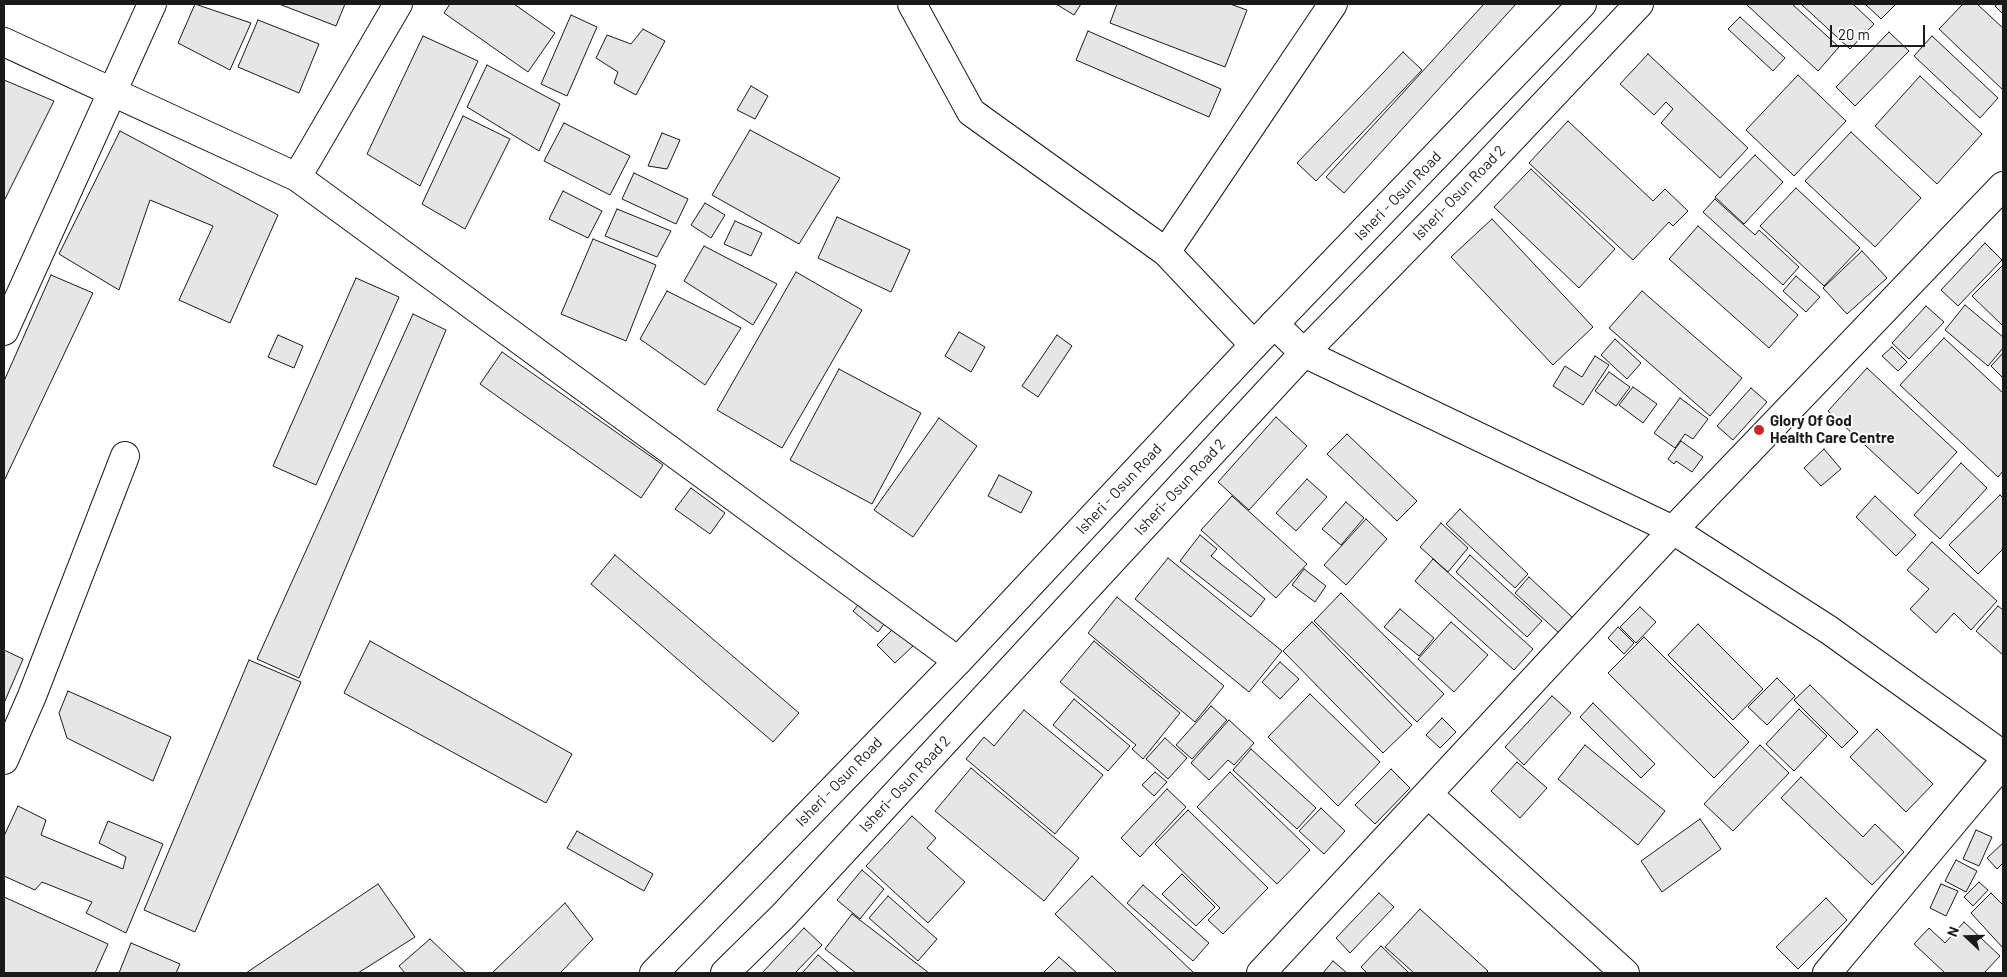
<!DOCTYPE html>
<html>
<head>
<meta charset="utf-8">
<style>
	body { margin:0 }
	#map { position:relative; width:2007px; height:977px; overflow:hidden; background:#fff; font-family:Barlow,sans-serif }
	canvas { display:block }
	.frame { position:absolute; inset:0; border:5px solid #1a1a1a; pointer-events:none }
	.north { position:absolute; left:1942px; top:912px; width:50px; height:50px; -webkit-text-stroke:4px #fff; paint-order:stroke; rotate:291deg; font-size:14px; font-weight:700; line-height:20px; text-align:center; color:#1a1a1a }
	.north::after { content:''; display:block; margin:auto; width:18px; height:22px; background:#1a1a1a; clip-path:polygon(50% 0,100% 100%,50% 72%,0 100%) }
	.scale { position:absolute; left:1830px; top:25px; width:95px; height:22px; box-sizing:border-box; border:2px solid #1a1a1a; border-top:0; padding-left:6px; font-size:15px; line-height:18px; white-space:nowrap; color:#1a1a1a; -webkit-text-stroke:4px #fff; paint-order:stroke }
</style>
</head>
<body>
<div id="map">
<canvas width="2007" height="977"></canvas>
<div class="frame"></div>
<div class="north">N</div>
<div class="scale">20 m</div>
</div>
<script>
const g = document.querySelector('canvas').getContext('2d');
g.lineJoin = 'round';
function fillPath(path, color) {
  g.fillStyle = color;
  g.fill(path, 'evenodd');
}
function poly(rows) {
  const path = new Path2D();
  for (const r of rows) {
    path.moveTo(r[0], r[1]);
    for (let i = 2; i < r.length; i += 2) path.lineTo(r[i], r[i + 1]);
  }
  return path;
}
function strokePath(path, color, width, dash) {
  g.strokeStyle = color;
  g.lineWidth = width;
  g.lineCap = dash ? 'butt' : 'round';
  g.setLineDash(dash || []);
  g.stroke(path);
}
function write(font, color, halo, rows, align = 'center') {
  g.font = font + ' Barlow,sans-serif';
  g.lineWidth = 4;
  g.setLineDash([]);
  g.textBaseline = 'middle';
  g.strokeStyle = halo;
  g.fillStyle = color;
  for (const [text, x, y, turn = 0] of rows) {
    g.save();
    g.translate(x, y);
    g.rotate((+turn || 0) * Math.PI / 180);
    g.textAlign = isNaN(turn) ? turn : align;
    if (halo) g.strokeText(text, 0, 0);
    g.fillText(text, 0, 0);
    g.restore();
  }
}
const building = poly([
	[195,4,251,23,230,70,178,43,195,4],
	[279,4,345,4,336,26,279,4],
	[450,4,514,4,555,33,528,72,444,13,450,4],
	[1056,4,1081,4,1074,15,1056,4],
	[1117,4,1230,4,1247,10,1225,67,1110,23,1117,4],
	[1484,4,1516,4,1344,193,1326,177,1484,4],
	[1746,4,1792,4,1839,47,1818,71,1746,4],
	[1801,4,1853,4,1874,24,1850,49,1801,4],
	[1865,4,1896,4,1881,19,1865,4],
	[1963,4,1977,4,2003,28,2003,90,1939,29,1963,4],
	[1998,4,2003,4,2003,14,1995,6,1998,4],
	[571,15,597,27,567,96,541,84,571,15],
	[1740,17,1785,58,1773,71,1728,29,1740,17],
	[258,20,319,44,299,93,238,67,258,20],
	[643,29,665,41,636,95,614,83,618,72,596,58,607,35,631,44,643,29],
	[1088,31,1221,89,1209,117,1076,60,1088,31],
	[1889,32,1909,51,1855,106,1836,87,1889,32],
	[423,36,478,61,420,186,367,154,423,36],
	[1932,36,1998,98,1980,118,1914,56,1932,36],
	[1403,52,1422,70,1316,181,1297,163,1403,52],
	[1648,54,1748,148,1720,178,1661,123,1673,109,1666,102,1654,115,1620,84,1648,54],
	[487,65,560,104,539,151,467,107,487,65],
	[1798,75,1846,121,1794,176,1746,130,1798,75],
	[1920,76,1982,134,1937,184,1875,126,1920,76],
	[4,80,54,101,4,201,4,80],
	[751,86,768,96,755,119,737,110,751,86],
	[463,116,510,139,465,229,422,204,463,116],
	[1568,121,1653,201,1665,189,1688,211,1673,226,1669,222,1633,260,1529,163,1568,121],
	[564,123,630,156,610,195,544,161,564,123],
	[750,130,840,178,799,244,712,195,750,130],
	[120,131,278,215,230,323,179,300,213,226,150,200,119,290,59,254,120,131],
	[1851,132,1921,198,1875,247,1805,181,1851,132],
	[662,133,680,140,667,169,648,166,662,133],
	[1755,155,1783,182,1744,224,1715,197,1755,155],
	[1531,169,1615,249,1579,288,1494,207,1531,169],
	[634,173,688,199,676,224,622,199,634,173],
	[1796,188,1860,248,1824,286,1760,226,1796,188],
	[563,191,602,211,588,238,549,219,563,191],
	[1715,199,1755,235,1759,230,1799,267,1783,285,1703,212,1715,199],
	[705,203,725,215,711,238,691,225,705,203],
	[617,209,671,231,657,257,605,236,617,209],
	[837,217,910,250,891,292,818,258,837,217],
	[1492,219,1593,327,1553,365,1451,257,1492,219],
	[735,221,762,233,751,256,724,244,735,221],
	[1698,226,1798,315,1769,348,1669,259,1698,226],
	[593,239,656,265,626,341,561,314,593,239],
	[1985,243,2002,260,1958,306,1941,290,1985,243],
	[704,246,777,284,753,325,684,281,704,246],
	[1862,251,1887,278,1847,314,1823,288,1862,251],
	[2003,265,2003,326,1972,296,2003,265],
	[796,272,862,310,782,448,717,410,796,272],
	[51,275,93,293,4,481,4,381,51,275],
	[1796,276,1820,297,1806,312,1783,291,1796,276],
	[356,278,399,297,316,485,273,466,356,278],
	[667,291,741,328,705,385,640,339,667,291],
	[1642,291,1742,378,1710,416,1609,328,1642,291],
	[1965,305,2003,337,2003,348,1988,366,1945,330,1965,305],
	[1926,306,1944,322,1909,359,1892,343,1926,306],
	[413,314,446,330,299,678,257,659,413,314],
	[959,332,985,347,971,372,945,356,959,332],
	[278,335,303,346,294,368,268,357,278,335],
	[1057,335,1072,346,1038,397,1022,386,1057,335],
	[1944,338,2003,393,2003,471,1998,477,1900,385,1944,338],
	[1615,339,1641,363,1627,379,1601,355,1615,339],
	[1892,347,1907,362,1898,371,1882,356,1892,347],
	[502,352,663,465,641,498,480,384,502,352],
	[2003,353,2003,378,1991,366,2003,353],
	[1595,356,1609,365,1583,405,1553,386,1565,366,1582,377,1595,356],
	[1867,368,1957,452,1918,494,1828,411,1867,368],
	[839,369,921,413,872,504,790,460,839,369],
	[1609,372,1630,387,1616,406,1595,391,1609,372],
	[1633,387,1657,404,1643,423,1619,405,1633,387],
	[1751,388,1767,402,1733,440,1717,426,1751,388],
	[1680,398,1708,419,1693,439,1685,434,1675,448,1654,433,1680,398],
	[1276,417,1307,446,1249,510,1218,482,1276,417],
	[939,418,977,446,913,537,874,510,939,418],
	[1347,434,1417,501,1397,521,1327,454,1347,434],
	[1681,441,1703,457,1692,472,1676,461,1674,464,1668,459,1681,441],
	[1824,449,1841,469,1821,486,1804,468,1824,449],
	[1961,463,1987,488,1940,539,1914,515,1961,463],
	[999,475,1032,492,1021,513,988,496,999,475],
	[1307,479,1327,497,1296,531,1276,513,1307,479],
	[691,488,725,513,710,534,675,509,691,488],
	[2000,495,2003,498,2003,549,1978,574,1949,545,2000,495],
	[1232,496,1307,564,1276,598,1201,530,1232,496],
	[1875,496,1916,535,1896,556,1856,517,1875,496],
	[1346,502,1364,518,1341,545,1322,529,1346,502],
	[1460,509,1528,574,1515,588,1446,524,1460,509],
	[1366,519,1387,539,1346,585,1324,565,1366,519],
	[1441,523,1468,548,1448,572,1420,547,1441,523],
	[1200,535,1217,549,1211,556,1265,599,1251,617,1180,561,1200,535],
	[1932,542,1997,601,1971,630,1954,613,1936,633,1910,609,1929,589,1907,570,1932,542],
	[615,555,799,713,773,742,591,584,615,555],
	[1470,555,1542,621,1527,637,1456,572,1470,555],
	[1168,558,1282,651,1249,692,1135,599,1168,558],
	[1433,559,1533,649,1514,670,1415,581,1433,559],
	[1304,569,1326,586,1315,602,1292,585,1304,569],
	[1529,577,1573,618,1559,633,1515,593,1529,577],
	[1341,593,1444,694,1417,722,1314,621,1341,593],
	[1117,597,1224,686,1195,722,1088,633,1117,597],
	[864,598,888,619,878,632,853,611,864,598],
	[1998,606,2003,610,2003,655,1976,631,1998,606],
	[1640,607,1656,622,1636,643,1620,627,1640,607],
	[1400,609,1434,638,1419,656,1384,627,1400,609],
	[1312,622,1412,725,1383,753,1283,651,1312,622],
	[1451,622,1488,655,1454,692,1418,659,1451,622],
	[1698,624,1763,689,1733,720,1668,655,1698,624],
	[897,625,915,644,895,663,877,645,897,625],
	[1618,627,1634,643,1624,654,1608,638,1618,627],
	[1644,637,1749,742,1714,778,1608,673,1644,637],
	[370,641,572,754,546,803,344,693,370,641],
	[1094,641,1180,713,1143,759,1132,749,1136,745,1060,682,1094,641],
	[4,650,23,659,4,703,4,650],
	[249,660,301,682,195,932,144,910,249,660],
	[1280,662,1299,679,1280,699,1262,682,1280,662],
	[1777,678,1795,696,1767,725,1748,707,1777,678],
	[1810,685,1858,732,1842,748,1794,700,1810,685],
	[68,691,171,737,153,781,67,738,59,713,68,691],
	[1310,694,1380,762,1338,806,1268,737,1310,694],
	[1552,696,1571,713,1524,765,1505,747,1552,696],
	[1074,699,1130,746,1108,771,1053,725,1074,699],
	[1593,703,1655,764,1641,778,1580,717,1593,703],
	[1211,706,1227,720,1192,759,1176,745,1211,706],
	[1799,709,1827,736,1794,771,1766,744,1799,709],
	[1024,710,1103,775,1055,834,966,759,984,737,994,746,1024,710],
	[1442,718,1456,732,1440,748,1426,735,1442,718],
	[1229,720,1254,743,1234,765,1228,760,1209,780,1191,763,1229,720],
	[1877,729,1933,784,1906,812,1850,757,1877,729],
	[1165,738,1187,758,1168,779,1146,759,1165,738],
	[1585,745,1665,811,1638,845,1558,779,1585,745],
	[1760,745,1789,773,1733,831,1704,804,1760,745],
	[1251,749,1316,808,1297,829,1233,770,1251,749],
	[1517,762,1547,788,1520,818,1491,791,1517,762],
	[971,768,1079,858,1044,901,935,811,971,768],
	[1391,769,1410,788,1375,824,1355,805,1391,769],
	[1155,772,1167,782,1154,796,1142,785,1155,772],
	[1230,772,1310,850,1277,884,1197,807,1230,772],
	[1801,777,1863,837,1875,824,1904,852,1872,885,1781,798,1801,777],
	[1167,789,1186,807,1140,857,1121,838,1167,789],
	[18,806,46,820,41,835,123,869,126,857,99,843,108,821,163,844,126,933,86,913,92,902,42,882,35,890,4,876,4,836,18,806],
	[1321,808,1345,831,1324,854,1299,831,1321,808],
	[1188,810,1268,888,1223,934,1208,920,1220,908,1155,844,1188,810],
	[912,816,936,838,927,848,965,882,928,923,866,866,912,816],
	[1700,819,1721,849,1662,892,1641,861,1700,819],
	[1976,830,1992,837,1979,866,1963,859,1976,830],
	[577,831,653,874,644,891,567,848,577,831],
	[2003,843,2003,863,1997,869,1987,858,2003,843],
	[1956,860,1977,871,1966,892,1945,881,1956,860],
	[862,870,884,889,860,919,837,900,862,870],
	[1182,874,1215,907,1196,926,1162,894,1182,874],
	[1092,876,1194,973,1117,973,1055,914,1092,876],
	[1979,882,1988,890,1973,906,1964,897,1979,882],
	[378,884,415,937,358,973,246,973,378,884],
	[1941,884,1958,891,1946,916,1930,908,1941,884],
	[1143,885,1209,943,1193,961,1127,903,1143,885],
	[1379,893,1394,907,1350,953,1336,938,1379,893],
	[1991,893,2003,905,2003,948,1971,913,1991,893],
	[888,896,937,939,918,961,869,918,888,896],
	[4,897,108,944,95,973,4,973,4,897],
	[1826,898,1847,920,1798,969,1776,947,1826,898],
	[565,903,593,939,560,973,492,973,565,903],
	[1420,909,1488,971,1486,973,1414,973,1385,947,1420,909],
	[852,914,929,973,856,973,825,949,852,914],
	[1964,922,2000,956,1984,973,1945,973,1914,944,1929,928,1945,943,1964,922],
	[804,928,822,945,795,973,762,973,804,928],
	[430,939,466,973,405,973,399,966,430,939],
	[131,943,180,964,176,973,119,973,131,943],
	[1381,946,1409,973,1367,973,1361,967,1381,946],
	[818,955,839,973,805,973,803,972,818,955],
	[1059,957,1077,973,1043,973,1059,957],
	[1333,961,1347,973,1323,973,1333,961]
]);
const minor = poly([
	[912,4,971,112,1166,252],
	[4,42,297,177,958,661],
	[297,177,398,4],
	[1274,324,1304,353,1673,530,1829,630,2003,755],
	[4,331,152,4],
	[1254,345,1166,252,1333,4],
	[4,760,32,696,125,456],
	[1428,794,1625,973],
	[1261,973,1673,530,2003,186],
	[1827,973,2003,763]
]);
const major = poly([
	[654,973,958,661,1254,345,1582,4],
	[725,973,783,916,1304,353,1468,185,1639,4]
]);
const markers = [
	[1759,430,6,"#c62828"]
];
const streetNames = [
	["Isheri- Osun Road 2",1459,193,-46],
	["Isheri - Osun Road",1398,196,-46],
	["Isheri- Osun Road 2",1180,487,-47],
	["Isheri - Osun Road",1119,489,-47],
	["Isheri - Osun Road",839,782,-46],
	["Isheri- Osun Road 2",905,784,-47]
];
const poiNames = [
	["Glory Of God",1770,421],
	["Health Care Centre",1770,438]
];
fillPath(building, '#e6e6e6');
strokePath(building, '#1a1a1a', 1);
strokePath(minor, '#1a1a1a', 30);
strokePath(major, '#1a1a1a', 30);
strokePath(minor, '#fff', 28);
strokePath(major, '#fff', 28);
for (const [x, y, r, color] of markers) {
  const dot = new Path2D();
  dot.arc(x, y, r, 0, 2 * Math.PI);
  g.fillStyle = color;
  g.fill(dot);
  strokePath(dot, '#fff', 2);
}
write('15px', '#1a1a1a', '#fff', streetNames);
write('bold 15px', '#1a1a1a', '#fff', poiNames, 'left');
</script>
</body>
</html>
